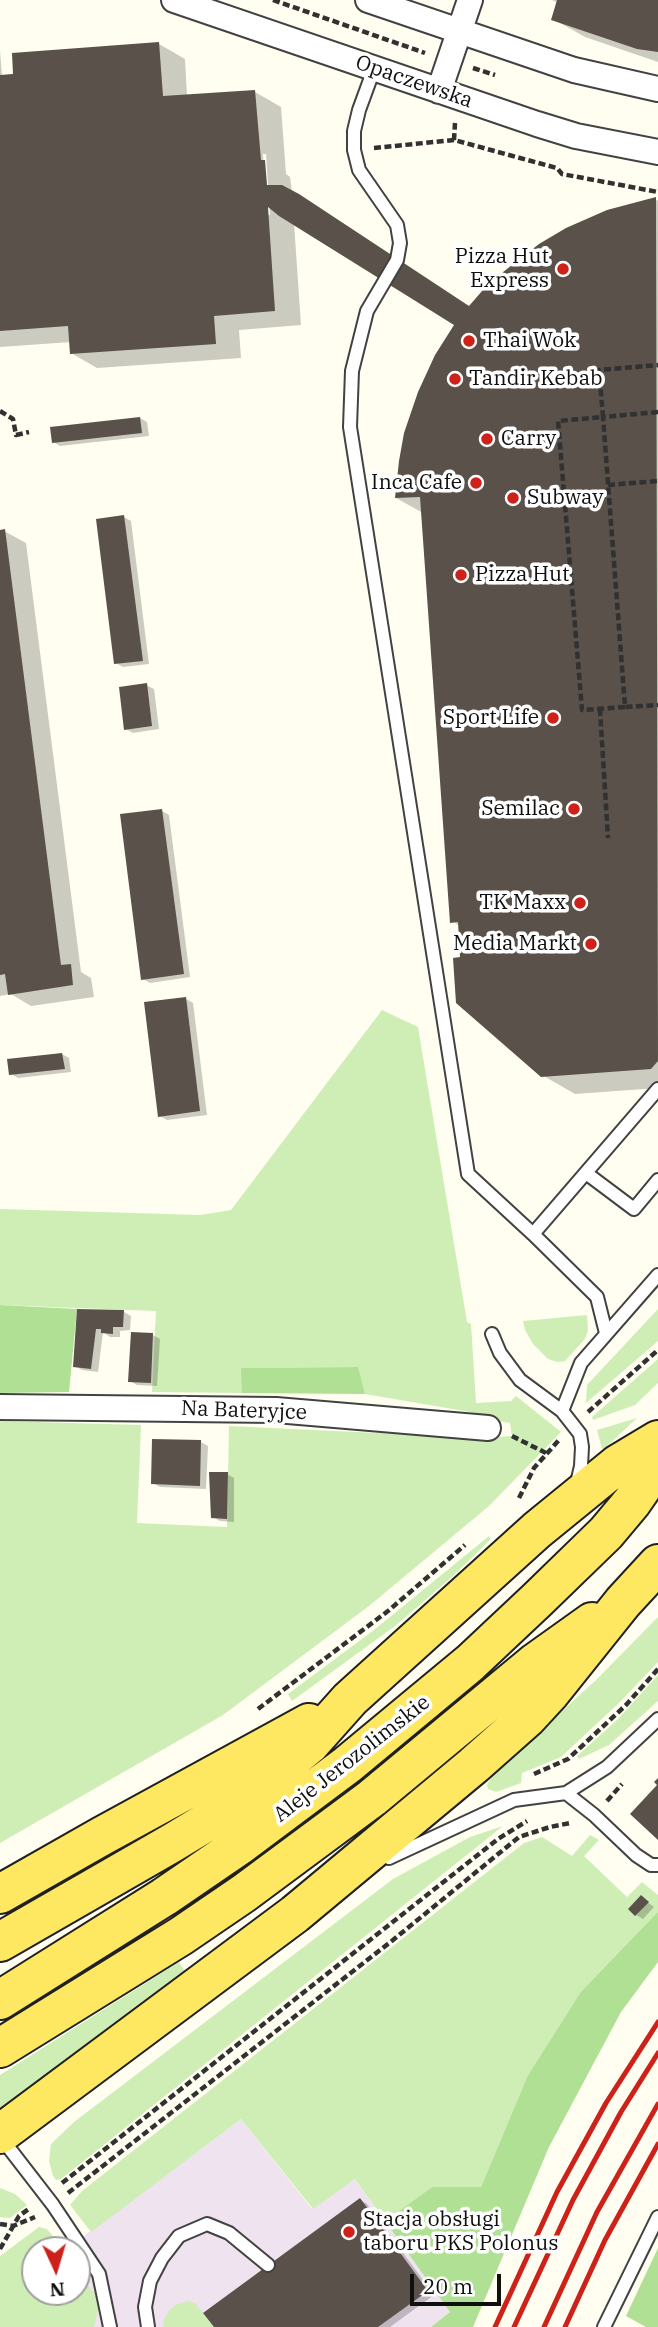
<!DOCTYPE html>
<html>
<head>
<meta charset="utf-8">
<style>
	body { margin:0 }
	#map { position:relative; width:658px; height:2327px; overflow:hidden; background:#fffef1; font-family:"IBM Plex Serif",serif }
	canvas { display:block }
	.north { position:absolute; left:21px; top:2236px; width:70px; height:70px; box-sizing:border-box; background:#fff; border:2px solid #9f9f9f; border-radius:50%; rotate:176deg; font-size:19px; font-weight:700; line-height:28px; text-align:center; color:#0f0f0f }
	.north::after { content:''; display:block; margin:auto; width:24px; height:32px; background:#cd2119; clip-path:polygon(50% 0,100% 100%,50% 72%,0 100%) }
	.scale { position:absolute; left:410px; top:2274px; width:91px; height:32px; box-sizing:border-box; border:4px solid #0f0f0f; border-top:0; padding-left:9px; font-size:21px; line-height:24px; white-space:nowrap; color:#0f0f0f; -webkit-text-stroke:5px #fff; paint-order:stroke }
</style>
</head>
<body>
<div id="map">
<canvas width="658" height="2327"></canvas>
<div class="north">N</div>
<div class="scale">20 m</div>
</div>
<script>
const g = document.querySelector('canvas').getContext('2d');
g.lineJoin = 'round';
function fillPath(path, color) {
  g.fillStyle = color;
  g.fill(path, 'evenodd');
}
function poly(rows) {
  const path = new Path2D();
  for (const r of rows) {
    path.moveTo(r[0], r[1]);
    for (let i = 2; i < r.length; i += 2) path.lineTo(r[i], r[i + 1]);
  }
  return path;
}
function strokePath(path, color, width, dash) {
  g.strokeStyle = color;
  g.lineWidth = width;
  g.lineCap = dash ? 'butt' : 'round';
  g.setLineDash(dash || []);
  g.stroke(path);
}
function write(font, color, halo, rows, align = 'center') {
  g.font = font + ' "IBM Plex Serif",serif';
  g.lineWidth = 7;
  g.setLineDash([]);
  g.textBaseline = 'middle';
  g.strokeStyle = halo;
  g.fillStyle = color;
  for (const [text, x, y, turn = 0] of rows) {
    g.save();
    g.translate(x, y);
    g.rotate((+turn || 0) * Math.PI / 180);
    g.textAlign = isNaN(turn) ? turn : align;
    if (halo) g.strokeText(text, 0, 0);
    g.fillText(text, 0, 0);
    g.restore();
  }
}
const industrial = poly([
	[241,2119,312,2209,355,2179,450,2312,431,2327,0,2327,35,2292,77,2292,77,2250,65,2250]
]);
const green = poly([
	[382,1010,418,1027,467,1322,471,1324,476,1403,511,1401,516,1396,561,1432,489,1506,369,1606,223,1715,0,1843,0,1421,141,1425,137,1523,227,1527,229,1426,483,1438,512,1436,510,1423,481,1418,470,1412,365,1394,357,1367,242,1368,242,1393,152,1392,156,1311,0,1305,0,1209,200,1215,231,1210],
	[658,1309,658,1341,586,1403,587,1385],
	[587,1315,588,1331,584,1340,565,1361,558,1362,548,1359,533,1344,525,1330,523,1321],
	[658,1359,658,1383,635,1405,593,1420,592,1417],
	[637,1418,604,1449,602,1449,597,1430],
	[489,1536,491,1539,452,1577,395,1626,292,1701,288,1694,374,1630],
	[658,1617,658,1662,620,1702,561,1757,522,1773,521,1783,496,1792,488,1789,487,1785,494,1773,596,1680],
	[658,1675,658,1701,609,1745,579,1759,577,1756,617,1720],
	[503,1826,61,2179,56,2180,53,2176,49,2161,51,2144,74,2122,393,1879,470,1837],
	[590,1835,599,1840,584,1856,627,1897,642,1882,658,1895,658,1912,527,2077,481,2187,432,2187,385,2221,355,2179,313,2209,241,2119,91,2232,70,2205,82,2191,524,1843,542,1837,572,1856],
	[179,1962,186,1973,0,2108,0,2075],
	[0,2188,15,2194,27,2205,10,2218,0,2217],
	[39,2227,47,2229,64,2250,35,2250,35,2292,77,2292,77,2269,95,2295,99,2306,94,2327,0,2327,0,2256],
	[189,2301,195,2303,214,2327,164,2327,163,2322,168,2312,175,2305]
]);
const forest = poly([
	[0,1305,77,1309,69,1392,0,1393],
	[358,1367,365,1394,242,1393,241,1368],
	[658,1912,658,1962,621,2012,549,2147,473,2327,431,2327,450,2312,385,2221,432,2187,481,2187,527,2077,581,1992],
	[658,2248,658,2327,646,2327,626,2316]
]);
const shadow = poly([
	[552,0,658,0,658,62,585,37,553,19,558,3],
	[159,44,185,59,187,96,255,92,281,107,286,174,290,177,292,192,471,308,608,212,658,200,658,1088,575,1094,542,1075,462,958,460,926,452,921,423,513,396,498,457,325,294,223,301,325,239,330,241,358,97,368,71,353,71,342,0,347,0,51,2,76],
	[263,154,266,154,270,215,267,215],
	[140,418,147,422,149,436,60,446,53,442],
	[124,517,131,521,149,664,123,667,116,663],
	[4,531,26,543,81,972,91,978,94,997,31,1006,11,994,0,996,0,532],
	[146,685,154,689,159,729,133,733,126,729],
	[162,811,169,815,190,977,150,983,143,979],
	[186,999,193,1003,207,1115,167,1120,160,1116],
	[62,1054,69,1058,71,1072,18,1078,11,1074],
	[78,1311,124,1312,131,1316,130,1330,120,1331,120,1337,110,1337,103,1332,98,1372,82,1370,75,1366],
	[153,1335,160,1339,157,1386,137,1385,130,1381],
	[201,1442,208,1446,206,1489,160,1487,153,1483],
	[227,1474,234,1478,234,1522,220,1521,213,1517],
	[642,1898,654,1907,643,1919,636,1915],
	[360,2200,367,2204,434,2295,390,2327,216,2327]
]);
const building = poly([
	[557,0,658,0,658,52,637,49,551,20],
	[159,42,163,96,255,90,261,160,265,160,267,185,282,185,299,194,469,306,489,283,539,244,566,228,607,210,656,197,658,1061,651,1069,541,1077,456,1003,453,958,460,957,458,922,450,923,420,497,395,498,399,461,404,433,418,392,435,355,454,325,279,216,268,207,275,311,214,316,216,344,70,354,68,326,0,331,0,75,13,74,12,53],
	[140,417,142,433,52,443,50,427],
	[124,515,143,661,114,664,96,519],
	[5,529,61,965,71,964,73,985,8,995,5,974,0,975,0,530],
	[147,683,152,726,124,730,119,687],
	[162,809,184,974,141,980,120,814],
	[186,997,200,1111,158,1117,144,1002],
	[62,1053,65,1069,9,1075,7,1059],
	[77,1309,124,1310,123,1327,113,1327,113,1334,101,1333,101,1329,96,1329,91,1369,73,1367],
	[131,1332,153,1333,151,1383,128,1382],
	[152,1439,201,1440,200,1486,151,1484],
	[209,1472,228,1472,227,1519,211,1518],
	[658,1778,658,1840,630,1814,657,1785,654,1782],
	[641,1895,649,1902,635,1916,628,1909],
	[360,2198,428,2291,378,2327,214,2327,203,2313]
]);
const path = poly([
	[273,0,425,53],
	[473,68,495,75],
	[454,140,455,123],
	[374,148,454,140,557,168,562,174,658,192],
	[0,411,13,419,16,435,29,432],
	[658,412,603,417,625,707,658,705],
	[608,485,658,481],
	[625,707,582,710,558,421,603,417,599,370,658,365],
	[600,709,608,838],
	[588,1412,658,1350],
	[512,1436,546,1453],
	[519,1498,534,1468,559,1440],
	[258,1709,388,1611,465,1545],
	[534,1774,568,1759,626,1705,658,1669],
	[607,1801,622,1784],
	[62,2183,498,1839,527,1821],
	[68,2193,393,1940,519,1837,550,1827,570,1823],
	[0,2224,13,2226,35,2217],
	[0,2249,19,2216,30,2208]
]);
const service = poly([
	[374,69,359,110,354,131,354,150,359,170,397,225,400,243,397,260,367,311,352,371,350,427,468,1174,533,1234,597,1297,606,1333],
	[586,1173,634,1209,658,1180],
	[533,1234,658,1089],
	[492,1334,500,1353,520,1380,562,1411,580,1434,582,1447,581,1466,577,1483],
	[562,1411,581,1363,658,1275],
	[566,1793,594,1815,636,1855,651,1865,658,1865],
	[389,1858,514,1800,566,1793,607,1767,658,1719],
	[2,2139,53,2205,99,2274,110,2327],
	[148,2327,145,2307,150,2281,162,2258,179,2236,207,2224,229,2233,268,2265],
	[604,2327,658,2217]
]);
const minor = poly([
	[174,0,537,124,576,136,658,152],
	[368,0,574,70,658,89],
	[439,91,470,0],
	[0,1407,276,1410,488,1428]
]);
const primary = poly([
	[0,1894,102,1836,309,1723],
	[0,1942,172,1843,233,1806,256,1789,309,1745,350,1699,537,1530,618,1464,658,1440],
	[0,2000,164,1897,240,1845,347,1765,470,1663,537,1600,606,1533,632,1502,658,1464],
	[0,2048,181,1936,244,1893,372,1798,536,1662,592,1622],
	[0,2134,295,1914,474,1765,527,1718,551,1692,623,1602,658,1564]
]);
const rail = poly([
	[495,2327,557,2192,606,2103,658,2022],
	[514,2327,573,2200,621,2112,658,2053],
	[544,2327,597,2212,658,2104],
	[565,2327,605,2240,658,2144]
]);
const markers = [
	[563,269,7,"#cd2119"],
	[469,341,7,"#cd2119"],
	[455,379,7,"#cd2119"],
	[487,439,7,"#cd2119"],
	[476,483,7,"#cd2119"],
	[513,498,7,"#cd2119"],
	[461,575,7,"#cd2119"],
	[553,718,7,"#cd2119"],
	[574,809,7,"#cd2119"],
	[580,903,7,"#cd2119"],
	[591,944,7,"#cd2119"],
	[349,2232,7,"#cd2119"]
];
const streetNames = [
	["Opaczewska",414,82,19],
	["Na Bateryjce",244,1411,2],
	["Aleje Jerozolimskie",352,1759,-38]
];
const poiNames = [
	["Pizza Hut",549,257],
	["Express",549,281],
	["Thai Wok",483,341,"left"],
	["Tandir Kebab",469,379,"left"],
	["Carry",501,439,"left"],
	["Inca Cafe",462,483],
	["Subway",527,498,"left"],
	["Pizza Hut",475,575,"left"],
	["Sport Life",539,718],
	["Semilac",560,809],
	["TK Maxx",566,903],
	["Media Markt",577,944],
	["Stacja obsługi",363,2220,"left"],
	["taboru PKS Polonus",363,2244,"left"]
];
fillPath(industrial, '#eee3ee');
fillPath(green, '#ceeeb6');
fillPath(forest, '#afe094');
fillPath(shadow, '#0003');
fillPath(building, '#59514a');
strokePath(service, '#424242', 16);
strokePath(minor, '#424242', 28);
strokePath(primary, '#202020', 42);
strokePath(path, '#313131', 4.5, [7, 3.5]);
strokePath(service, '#fff', 12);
strokePath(minor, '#fff', 24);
strokePath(primary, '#ffe861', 38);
strokePath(rail, '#cd2119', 5);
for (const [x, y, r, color] of markers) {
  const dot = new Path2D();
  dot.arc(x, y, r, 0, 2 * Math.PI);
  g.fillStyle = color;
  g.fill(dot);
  strokePath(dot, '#fff', 2.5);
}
write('21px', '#0f0f0f', '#fff', streetNames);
write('21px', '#0f0f0f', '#fff', poiNames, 'right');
</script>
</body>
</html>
